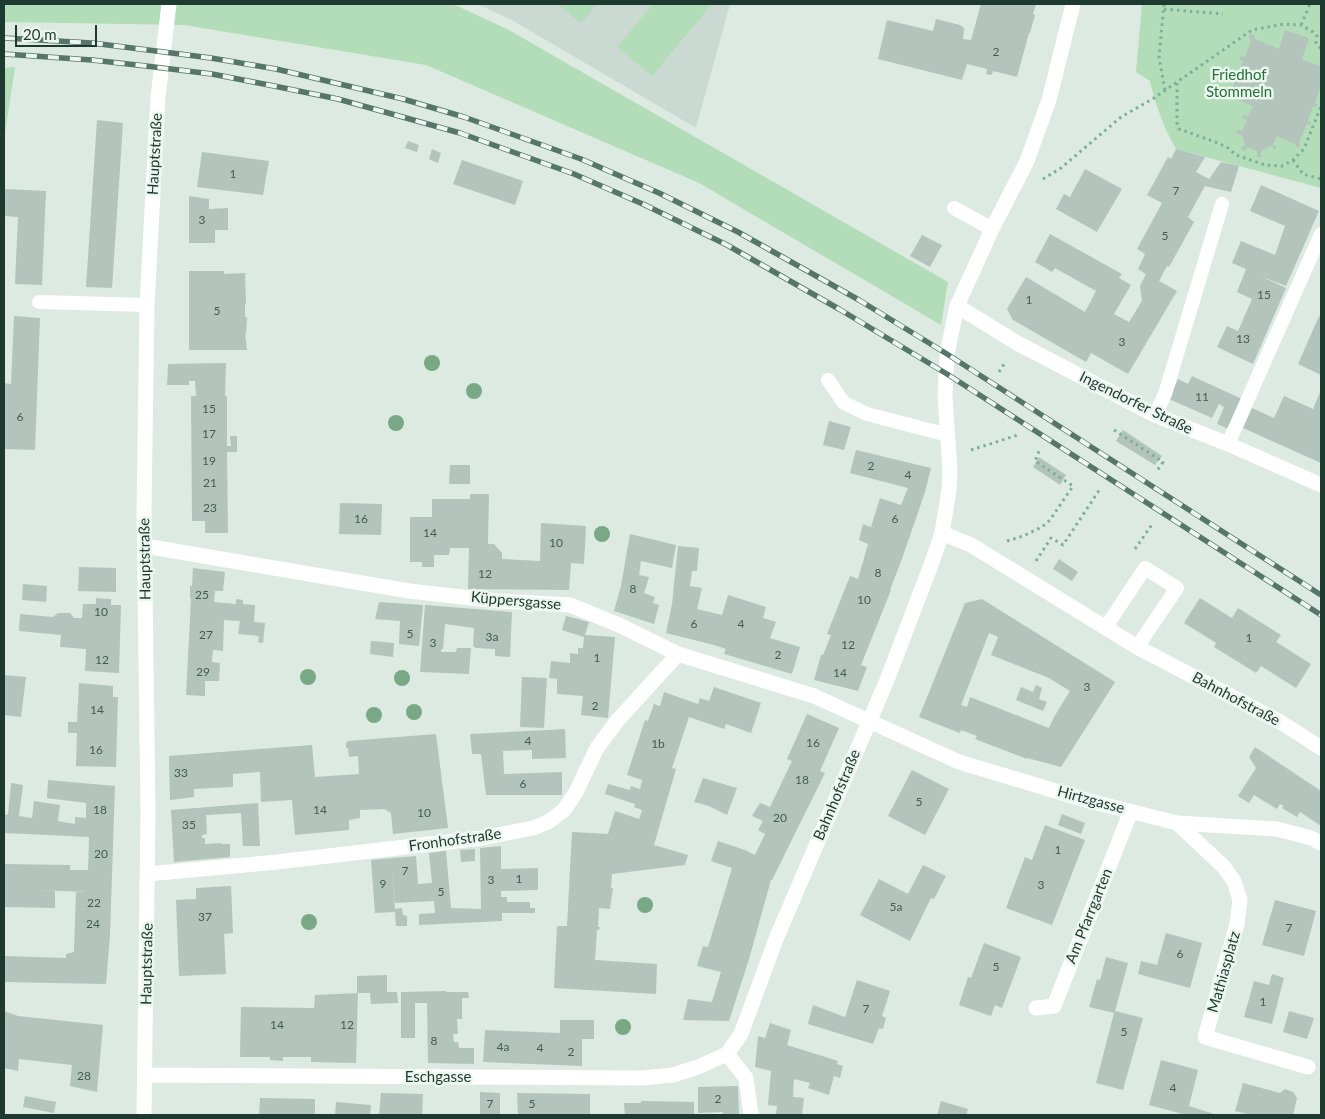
<!DOCTYPE html>
<html>
<head>
<meta charset="utf-8">
<style>
	body { margin:0 }
	#map { position:relative; width:1325px; height:1119px; overflow:hidden; background:#dceae2; font-family:Lato,sans-serif }
	canvas { display:block }
	.frame { position:absolute; inset:0; border:5px solid #1e392f; pointer-events:none }
	.scale { position:absolute; left:15px; top:25px; width:82px; height:22px; box-sizing:border-box; border:2px solid #1e392f; border-top:0; padding-left:6px; font-size:15px; line-height:18px; white-space:nowrap; color:#1e392f; -webkit-text-stroke:4px #ecf6f0; paint-order:stroke }
</style>
</head>
<body>
<div id="map">
<canvas width="1325" height="1119"></canvas>
<div class="frame"></div>
<div class="scale">20 m</div>
</div>
<script>
const g = document.querySelector('canvas').getContext('2d');
g.lineJoin = 'round';
function fillPath(path, color) {
  g.fillStyle = color;
  g.fill(path, 'evenodd');
}
function poly(rows) {
  const path = new Path2D();
  for (const r of rows) {
    path.moveTo(r[0], r[1]);
    for (let i = 2; i < r.length; i += 2) path.lineTo(r[i], r[i + 1]);
  }
  return path;
}
function strokePath(path, color, width, dash) {
  g.strokeStyle = color;
  g.lineWidth = width;
  g.lineCap = dash ? 'butt' : 'round';
  g.setLineDash(dash || []);
  g.stroke(path);
}
function write(font, color, halo, rows, align = 'center') {
  g.font = font + ' Lato,sans-serif';
  g.lineWidth = 5;
  g.setLineDash([]);
  g.textBaseline = 'middle';
  g.strokeStyle = halo;
  g.fillStyle = color;
  for (const [text, x, y, turn = 0] of rows) {
    g.save();
    g.translate(x, y);
    g.rotate((+turn || 0) * Math.PI / 180);
    g.textAlign = isNaN(turn) ? turn : align;
    if (halo) g.strokeText(text, 0, 0);
    g.fillText(text, 0, 0);
    g.restore();
  }
}
const built = poly([
	[477,4,730,4,696,128,510,19]
]);
const green = poly([
	[4,4,453,4,507,29,948,282,941,325,699,183,426,65,184,25,4,22],
	[558,4,597,4,581,23],
	[653,4,712,4,652,76,617,47],
	[1142,4,1321,4,1321,188,1176,149,1165,128,1154,98,1150,81,1136,72],
	[15,67,5,133,4,133,4,68]
]);
const building = poly([
	[981,4,1036,4,1033,14,1035,15,1030,33,1029,33,1017,77,993,71,992,75,986,74,987,69,967,64,962,80,878,59,887,20,933,31,936,19,960,25,964,28,963,39,971,40],
	[1285,30,1309,38,1302,60,1321,66,1321,91,1319,90,1315,103,1318,104,1316,107,1313,106,1308,121,1311,122,1310,125,1307,124,1299,142,1300,146,1297,148,1295,144,1277,136,1273,144,1277,147,1275,150,1271,146,1261,151,1261,157,1257,157,1257,151,1247,147,1244,151,1241,148,1245,145,1242,135,1236,134,1237,130,1242,131,1247,120,1242,118,1243,115,1248,116,1253,106,1231,97,1227,99,1226,95,1230,94,1237,76,1233,74,1234,71,1238,73,1243,61,1239,59,1241,56,1245,57,1251,41,1249,36,1253,34,1255,39,1279,49],
	[97,120,123,123,112,288,86,287],
	[408,141,419,145,417,152,405,148],
	[432,149,441,153,438,163,429,159],
	[1176,149,1205,157,1196,172,1209,179,1221,162,1239,166,1231,192,1205,186,1188,217,1194,222,1169,267,1167,266,1159,281,1177,291,1128,374,1091,353,1086,362,1013,320,1007,309,1026,277,1085,312,1096,291,1055,268,1052,272,1035,262,1050,234,1122,274,1119,278,1131,285,1114,314,1129,322,1142,301,1140,286,1146,274,1138,269,1145,254,1137,249,1162,203,1147,195,1168,157,1171,159],
	[202,152,269,161,263,195,197,187],
	[462,160,523,181,515,205,453,184],
	[1085,169,1122,189,1097,232,1056,209,1064,194,1070,197],
	[1261,185,1319,211,1286,286,1260,276,1286,288,1253,364,1217,347,1227,326,1238,331,1252,299,1237,292,1246,269,1232,263,1241,241,1275,255,1285,226,1250,211],
	[4,189,46,191,42,285,15,284,18,217,4,216],
	[189,196,209,199,209,209,228,208,228,230,215,230,215,243,189,243],
	[922,235,942,245,930,267,910,256],
	[189,271,224,271,224,274,246,273,245,275,246,304,245,304,245,317,247,317,246,334,245,333,247,350,189,350],
	[14,316,40,318,35,450,4,449,4,383,11,384],
	[1319,316,1321,318,1321,375,1298,364],
	[226,363,225,396,227,396,227,446,231,446,230,436,237,436,237,452,227,452,228,533,205,533,205,521,192,521,191,396,196,396,195,381,189,381,189,385,167,385,168,364],
	[1192,376,1242,399,1229,429,1217,424,1224,407,1219,404,1212,418,1169,399,1178,379,1188,384],
	[1321,390,1321,463,1243,428,1252,408,1274,418,1284,396,1313,409],
	[829,421,851,427,844,450,823,445],
	[1123,430,1162,456,1155,465,1116,441],
	[856,450,931,468,925,492,903,556,890,590,891,590,861,665,867,667,858,691,814,680,821,655,823,655,831,635,827,634,850,576,858,579,868,544,859,540,863,524,871,527,880,498,901,505,908,488,850,473],
	[1039,457,1066,475,1060,485,1033,467],
	[450,465,470,465,470,484,449,484],
	[470,494,489,494,488,544,494,544,502,553,502,559,540,561,541,523,586,526,584,564,571,563,569,590,468,589,469,548,450,548,449,555,434,555,434,567,422,567,422,562,410,562,410,517,432,517,432,499,470,499],
	[340,503,382,504,381,535,339,534],
	[630,534,676,545,672,568,641,561,639,575,649,577,644,593,655,597,653,603,659,605,654,624,614,611,621,586],
	[678,546,699,548,697,571,692,571,690,586,702,588,697,609,722,615,728,595,766,607,763,618,776,622,770,638,800,647,792,674,724,654,726,649,714,645,666,633,672,604],
	[1059,559,1078,572,1072,581,1053,569],
	[79,567,116,568,116,592,78,591],
	[193,568,225,572,223,591,215,591,214,602,236,604,236,599,243,600,243,604,255,605,254,622,265,623,263,643,258,642,259,636,238,634,240,621,224,620,223,651,213,650,212,662,220,663,219,681,205,681,205,696,186,695,191,599,190,598,190,586,192,586],
	[23,584,47,586,46,602,22,600],
	[96,598,111,599,111,605,121,605,119,673,85,671,86,649,60,647,61,635,19,631,20,614,53,617,58,613,70,613,74,618,82,618,83,604,96,604],
	[1200,598,1232,618,1238,608,1281,635,1276,642,1311,664,1296,688,1261,666,1256,673,1214,647,1216,643,1184,623],
	[982,599,1115,682,1061,767,1027,758,1027,759,975,739,977,736,961,730,960,733,919,717,965,603],
	[989,633,998,637,991,655,1049,678,1070,691,1054,717,1049,728,970,697,967,707,961,705],
	[379,602,423,605,419,646,399,644,400,621,375,619],
	[425,605,512,612,510,657,495,656,495,649,476,648,473,646,474,628,445,624,443,649,441,649,441,652,456,652,457,648,471,648,469,674,420,672],
	[566,616,589,622,585,635,615,637,608,718,581,715,583,696,557,694,557,679,549,678,551,661,570,663,570,653,578,654,578,648,583,648,584,637,562,630],
	[371,641,394,643,393,657,370,654],
	[4,675,26,677,21,717,4,715],
	[522,677,547,678,544,728,520,727],
	[79,683,113,686,113,697,118,697,116,767,76,766,77,733,68,733,68,722,77,722],
	[1036,685,1042,688,1039,699,1047,702,1043,711,1016,700,1021,687,1033,692],
	[714,687,761,703,751,733,726,724,724,729,689,717,672,768,676,769,654,845,688,855,685,865,612,874,611,888,613,888,610,909,599,908,598,927,600,927,599,930,597,930,595,960,657,964,656,994,554,988,557,926,567,926,572,832,608,834,615,811,639,819,642,810,634,807,635,804,605,794,608,784,630,790,631,786,640,789,642,780,627,775,645,720,648,721,654,704,660,706,664,692,698,704,700,698,709,701],
	[807,714,839,728,820,771,825,773,772,880,771,880,749,959,729,1021,683,1020,688,999,712,1002,721,972,697,966,703,946,708,947,732,868,711,861,718,841,745,850,755,855,765,834,758,830,763,821,752,816,760,803,770,807,792,761,787,759],
	[565,729,566,758,532,759,532,750,503,751,504,774,562,772,562,795,486,795,481,754,472,754,470,734],
	[436,734,448,828,393,834,391,813,384,809,360,810,360,818,349,820,349,830,295,835,292,800,261,802,260,772,233,774,233,787,194,789,194,797,170,800,169,756,312,745,315,777,359,774,358,756,349,757,348,748,346,748,346,743,348,741],
	[1255,747,1321,791,1321,826,1300,812,1297,817,1282,808,1284,806,1280,804,1277,809,1254,795,1249,803,1238,796,1256,768,1249,757],
	[912,770,949,789,925,835,888,816],
	[703,778,737,788,727,815,709,806,694,802],
	[48,780,115,786,110,935,106,984,4,982,4,956,66,958,66,954,74,952,76,891,88,892,34,890,55,891,55,908,4,907,4,864,70,865,70,870,88,870,89,837,4,833,4,814,8,815,11,783,23,785,19,816,32,818,34,801,60,805,58,821,75,824,75,817,86,818,86,803,47,798],
	[258,803,260,846,243,846,241,813,206,815,207,834,202,835,202,838,205,838,205,844,221,843,221,844,230,844,230,857,174,862,171,810],
	[1062,814,1085,823,1081,834,1058,825],
	[1045,825,1085,840,1052,925,1006,908,1025,857,1032,860],
	[501,846,501,869,538,868,538,890,501,891,501,897,507,897,507,902,530,902,530,908,535,908,535,913,502,913,502,921,419,925,419,914,435,913,434,901,395,903,392,866,395,909,402,908,403,915,407,916,407,926,396,926,395,912,375,913,371,860,416,856,418,884,432,883,429,853,446,851,451,908,481,909,480,848],
	[475,849,475,861,461,862,460,850],
	[923,865,946,876,934,899,931,898,910,941,860,915,879,879,908,894],
	[231,886,233,933,224,934,226,974,179,976,176,900,196,899,196,888],
	[1275,900,1316,911,1304,956,1262,945],
	[1166,933,1202,943,1190,988,1138,974,1141,961,1157,965],
	[984,943,1021,957,1002,1008,995,1005,991,1016,959,1005,968,977,971,978],
	[1106,957,1128,963,1115,1011,1143,1018,1123,1090,1096,1083,1114,1013,1089,1007,1097,979,1100,980],
	[1272,974,1284,978,1272,1024,1244,1017,1254,981,1269,985],
	[387,975,387,992,397,992,398,1003,371,1004,370,993,357,993,357,976],
	[857,980,890,991,882,1016,886,1018,883,1029,879,1028,873,1044,808,1024,813,1005,845,1017],
	[446,991,446,992,468,992,469,998,462,998,462,1019,457,1019,458,1034,453,1034,454,1042,458,1042,459,1048,474,1048,474,1064,428,1063,427,1003,415,1003,415,1038,401,1038,401,992],
	[358,993,356,1063,311,1062,311,1057,283,1057,283,1061,270,1060,270,1057,240,1057,241,1007,314,1008,315,995],
	[4,1011,18,1016,103,1025,97,1092,70,1086,72,1065,19,1059,18,1071,4,1068],
	[1289,1011,1314,1018,1307,1039,1283,1032],
	[560,1020,594,1020,594,1039,582,1039,582,1066,483,1062,485,1030,560,1033],
	[770,1023,791,1030,787,1045,838,1061,837,1064,843,1066,840,1078,834,1076,829,1095,808,1088,810,1083,794,1079,793,1097,804,1098,802,1115,776,1115,777,1106,768,1105,771,1071,755,1067,758,1036,765,1038],
	[1161,1060,1198,1070,1189,1106,1217,1115,1186,1115,1149,1105],
	[1243,1083,1280,1093,1285,1089,1293,1092,1297,1098,1293,1115,1251,1115,1235,1111],
	[738,1086,739,1115,723,1115,723,1112,698,1113,698,1087],
	[480,1092,500,1093,500,1115,480,1115],
	[381,1093,423,1094,422,1115,379,1115],
	[517,1093,590,1094,590,1115,518,1115],
	[25,1096,56,1102,54,1113,23,1107],
	[260,1098,315,1099,315,1115,259,1115],
	[641,1101,694,1102,694,1115,625,1115,624,1103,641,1103],
	[941,1101,968,1109,966,1115,937,1115],
	[336,1102,371,1105,370,1115,335,1115]
]);
const path = poly([
	[1164,4,1159,57,1165,90],
	[1164,9,1223,14],
	[1301,25,1310,4],
	[1177,83,1177,123,1179,129,1218,143,1228,148,1236,155,1265,165,1282,166,1293,160,1304,149,1321,106],
	[1293,160,1303,174,1321,179],
	[1043,179,1061,168,1121,117,1154,98,1252,30,1284,24,1301,25,1313,32,1317,36,1316,43,1321,49],
	[999,372,1006,361],
	[1114,430,1163,462,1156,472],
	[971,450,1018,435],
	[1007,541,1023,536,1042,527,1050,520,1073,486,1035,461,1040,449],
	[1135,549,1153,523],
	[1036,561,1051,538,1063,545,1100,489]
]);
const service = poly([
	[954,208,992,229],
	[39,302,147,305],
	[828,380,844,403,867,414,948,435],
	[1155,415,1165,394,1222,204],
	[1228,444,1321,234],
	[1106,627,1145,568,1177,588,1137,647]
]);
const minor = poly([
	[957,306,1017,343,1155,415,1228,444,1321,485],
	[942,533,971,545,1137,647,1282,723,1321,748],
	[145,546,409,591,498,601,570,605,619,625,678,654,814,696,959,762,1089,801,1177,823,1277,829,1311,838,1321,843],
	[1177,823,1223,866,1234,881,1240,900,1237,924,1205,1037,1308,1067],
	[148,874,277,862,482,838,533,828,548,822,564,810,576,792,597,748,617,721,678,654],
	[1036,1008,1054,1006,1131,811],
	[727,1054,746,1078,751,1115]
]);
const tertiary = poly([
	[146,1075,642,1078,673,1075,698,1067,727,1054,741,1034,776,939,887,680,931,565,942,533,949,490,950,471,945,396,947,354,957,306,992,229,1027,161,1049,100,1073,4],
	[144,1115,148,813,144,510,147,305,158,97,169,4]
]);
const rail = poly([
	[4,38,92,43,148,50,211,58,276,69,403,99,464,117,581,159,659,193,738,232,859,300,947,354,1321,595],
	[4,54,92,60,146,66,212,74,274,86,338,99,460,133,574,174,645,205,727,245,839,309,947,374,1321,615]
]);
const trees = [
	[432,363],
	[474,391],
	[396,423],
	[602,534],
	[308,677],
	[402,678],
	[414,712],
	[374,715],
	[645,905],
	[309,922],
	[623,1027]
];
const numberNames = [
	["2",996,52],
	["1",233,174],
	["7",1176,191],
	["3",202,220],
	["5",1165,236],
	["15",1264,295],
	["1",1029,300],
	["5",217,311],
	["13",1243,339],
	["3",1122,342],
	["11",1202,397],
	["15",209,409],
	["6",20,417],
	["17",209,434],
	["19",209,461],
	["2",871,466],
	["4",908,475],
	["21",210,483],
	["23",210,508],
	["16",361,519],
	["6",895,519],
	["14",430,533],
	["10",556,543],
	["8",878,573],
	["12",485,574],
	["8",633,589],
	["25",202,595],
	["10",864,600],
	["10",101,612],
	["6",694,624],
	["4",741,624],
	["5",410,634],
	["27",206,635],
	["3a",492,637],
	["1",1249,638],
	["3",433,643],
	["12",848,645],
	["2",778,655],
	["1",597,658],
	["12",102,660],
	["29",203,672],
	["14",840,673],
	["3",1087,687],
	["2",595,706],
	["14",97,710],
	["4",528,741],
	["16",813,743],
	["1b",658,744],
	["16",96,750],
	["33",181,773],
	["18",802,780],
	["6",523,784],
	["5",919,802],
	["18",100,810],
	["14",320,810],
	["10",424,813],
	["20",780,818],
	["35",189,825],
	["1",1058,850],
	["20",101,854],
	["7",405,871],
	["1",519,879],
	["3",491,880],
	["9",383,884],
	["3",1041,885],
	["5",441,892],
	["22",94,903],
	["5a",896,907],
	["37",205,917],
	["24",93,924],
	["7",1289,928],
	["6",1180,954],
	["5",996,967],
	["1",1263,1002],
	["7",866,1009],
	["14",277,1025],
	["12",347,1025],
	["5",1124,1032],
	["8",434,1041],
	["4a",503,1047],
	["4",540,1048],
	["2",571,1052],
	["28",84,1076],
	["4",1173,1088],
	["2",718,1099],
	["7",490,1104],
	["5",532,1104]
];
const parkNames = [
	["Friedhof",1239,75],
	["Stommeln",1239,92]
];
const streetNames = [
	["Hauptstraße",155,154,-87],
	["Ingendorfer Straße",1136,403,26],
	["Hauptstraße",145,559,-91],
	["Küppersgasse",516,601,5],
	["Bahnhofstraße",1236,699,28],
	["Bahnhofstraße",837,795,-67],
	["Hirtzgasse",1091,800,15],
	["Fronhofstraße",455,840,-8],
	["Am Pfarrgarten",1089,916,-68],
	["Hauptstraße",147,964,-89],
	["Mathiasplatz",1224,972,-74],
	["Eschgasse",438,1077]
];
fillPath(built, '#cad9d1');
fillPath(green, '#b3ddb9');
fillPath(building, '#b2c4bb');
strokePath(path, '#7baf99', 3, [2.5, 4]);
strokePath(service, '#fff', 14);
strokePath(minor, '#fff', 15);
strokePath(tertiary, '#fff', 15);
strokePath(rail, '#57766a', 5.5);
strokePath(rail, '#ecf6f0', 4, [11]);
g.fillStyle = '#78a886';
for (const [x, y] of trees) {
  g.beginPath();
  g.arc(x, y, 8, 0, 2 * Math.PI);
  g.fill();
}
write('12px', '#435c52', null, numberNames);
write('15px', '#26723a', '#ecf6f0', parkNames);
write('15px', '#1e392f', '#ecf6f0', streetNames);
</script>
</body>
</html>
